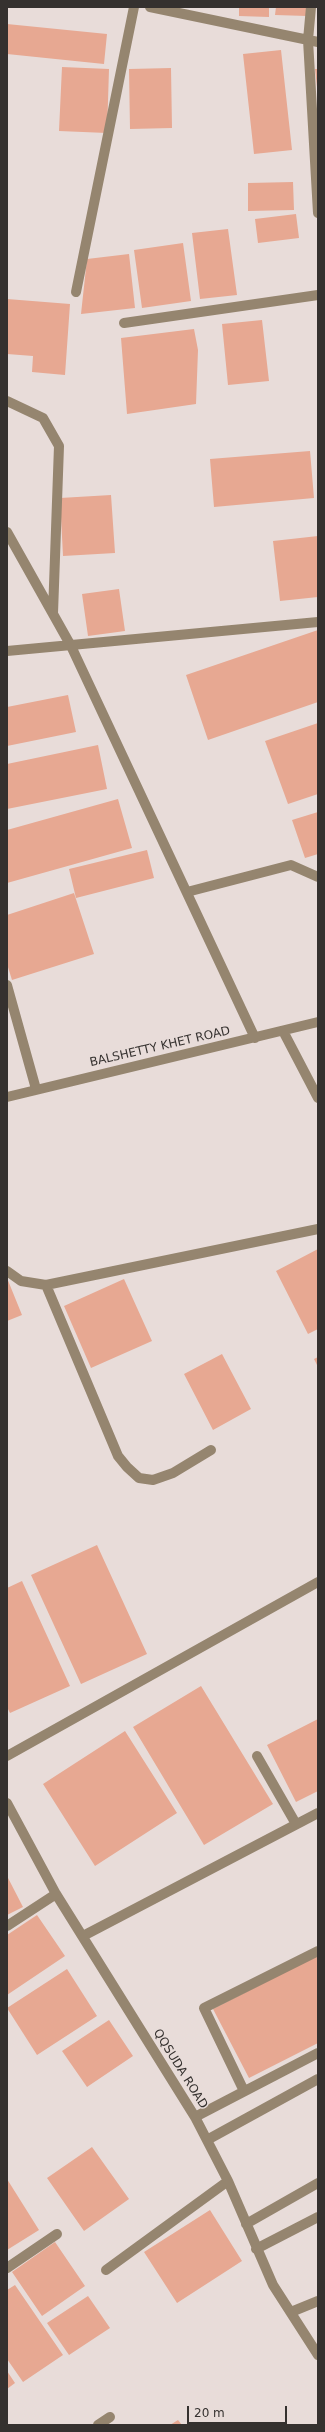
<!DOCTYPE html>
<html>
<head>
<meta charset="utf-8">
<style>
	body { margin:0 }
	#map { position:relative; width:325px; height:2432px; overflow:hidden; background:#e8dcd9; font-family:"DejaVu Sans",sans-serif }
	canvas { display:block }
	.frame { position:absolute; inset:0; border:8px solid #35312f; pointer-events:none }
	.scale { position:absolute; left:187px; top:2406px; width:100px; height:18px; box-sizing:border-box; border:2px solid #35312f; border-top:0; padding-left:5px; font-size:12px; line-height:14px; white-space:nowrap; color:#35312f; -webkit-text-stroke:3px #e8dcd9; paint-order:stroke }
</style>
</head>
<body>
<div id="map">
<canvas width="325" height="2432"></canvas>
<div class="frame"></div>
<div class="scale">20 m</div>
</div>
<script>
const g = document.querySelector('canvas').getContext('2d');
g.lineJoin = 'round';
function fillPath(path, color) {
  g.fillStyle = color;
  g.fill(path, 'evenodd');
}
function poly(rows) {
  const path = new Path2D();
  for (const r of rows) {
    path.moveTo(r[0], r[1]);
    for (let i = 2; i < r.length; i += 2) path.lineTo(r[i], r[i + 1]);
  }
  return path;
}
function strokePath(path, color, width, dash) {
  g.strokeStyle = color;
  g.lineWidth = width;
  g.lineCap = dash ? 'butt' : 'round';
  g.setLineDash(dash || []);
  g.stroke(path);
}
function write(font, color, halo, rows, align = 'center') {
  g.font = font + ' "DejaVu Sans",sans-serif';
  g.lineWidth = 3;
  g.setLineDash([]);
  g.textBaseline = 'middle';
  g.strokeStyle = halo;
  g.fillStyle = color;
  for (const [text, x, y, turn = 0] of rows) {
    g.save();
    g.translate(x, y);
    g.rotate((+turn || 0) * Math.PI / 180);
    g.textAlign = isNaN(turn) ? turn : align;
    if (halo) g.strokeText(text, 0, 0);
    g.fillText(text, 0, 0);
    g.restore();
  }
}
const building = poly([
	[239,7,269,7,269,17,239,16],
	[276,7,307,7,307,16,275,15],
	[7,24,107,34,104,64,7,54],
	[281,50,292,150,254,154,243,54],
	[62,67,109,69,107,133,59,131],
	[171,68,172,128,130,129,129,69],
	[315,69,318,69,318,87,317,87],
	[293,182,294,210,248,211,248,183],
	[296,214,299,238,258,243,255,219],
	[228,229,237,295,200,299,192,233],
	[183,243,191,301,142,308,134,250],
	[129,254,135,308,81,314,87,259],
	[7,299,70,304,65,375,32,372,33,356,7,354],
	[262,320,269,381,228,385,222,324],
	[194,329,198,350,196,404,127,414,121,338],
	[310,451,314,498,214,507,210,459],
	[111,495,115,553,63,556,60,498],
	[318,536,318,597,280,601,273,541],
	[119,589,125,631,88,636,82,594],
	[318,630,318,702,208,740,186,675],
	[68,695,76,732,7,746,7,707],
	[318,723,318,794,288,804,265,741],
	[98,745,107,789,7,809,7,764],
	[118,799,132,848,7,883,7,830],
	[318,812,318,854,305,858,292,820],
	[147,850,154,878,76,898,69,869],
	[74,893,94,954,12,980,7,964,7,915],
	[318,1249,318,1329,308,1334,276,1271],
	[7,1278,22,1315,7,1321],
	[124,1279,152,1341,91,1368,64,1306],
	[222,1354,251,1409,213,1430,184,1374],
	[318,1357,318,1367,314,1359],
	[97,1545,147,1654,81,1684,31,1575],
	[22,1581,70,1686,10,1713,7,1707,7,1588],
	[201,1686,273,1804,204,1845,133,1727],
	[318,1719,318,1791,296,1802,267,1745],
	[125,1731,177,1813,95,1866,43,1784],
	[7,1876,23,1907,7,1915],
	[37,1915,65,1956,7,1995,7,1935],
	[318,1955,318,2043,249,2078,213,2009],
	[67,1969,97,2016,37,2055,7,2008],
	[109,2020,133,2056,87,2087,62,2051],
	[92,2147,129,2199,84,2231,47,2178],
	[7,2179,39,2230,7,2250],
	[210,2210,242,2261,177,2303,144,2252],
	[55,2242,85,2286,42,2316,12,2272],
	[15,2285,63,2355,23,2382,7,2359,7,2290],
	[88,2296,110,2328,69,2355,47,2323],
	[7,2371,15,2383,7,2389],
	[178,2420,182,2425,170,2425]
]);
const minor = poly([
	[150,7,318,42],
	[311,7,308,40,318,213],
	[76,292,134,7],
	[124,323,318,295],
	[7,401,43,418,59,446,53,613],
	[7,532,71,646,255,1038],
	[7,651,318,622],
	[187,892,291,865,318,877],
	[7,985,36,1089],
	[283,1031,318,1098],
	[7,1097,318,1022],
	[7,1271,21,1281,46,1285,318,1229],
	[46,1285,118,1456,127,1467,139,1478,153,1480,173,1473,211,1450],
	[7,1756,318,1582],
	[257,1756,296,1824],
	[7,1803,56,1894,195,2117,228,2181,273,2285,318,2355],
	[7,1926,56,1894],
	[83,1936,318,1813],
	[244,2091,204,2008,318,1951],
	[195,2117,318,2053],
	[207,2140,318,2079],
	[246,2224,318,2183],
	[256,2249,318,2217],
	[7,2268,57,2234],
	[106,2270,228,2181],
	[291,2312,318,2301],
	[98,2425,110,2417]
]);
const streetNames = [
	["BALSHETTY KHET ROAD",160,1047,-13],
	["QQSUDA ROAD",180,2069,58]
];
fillPath(building, '#e7a892');
strokePath(minor, '#95856f', 10);
write('12px', '#35312f', '#e8dcd9', streetNames);
</script>
</body>
</html>
